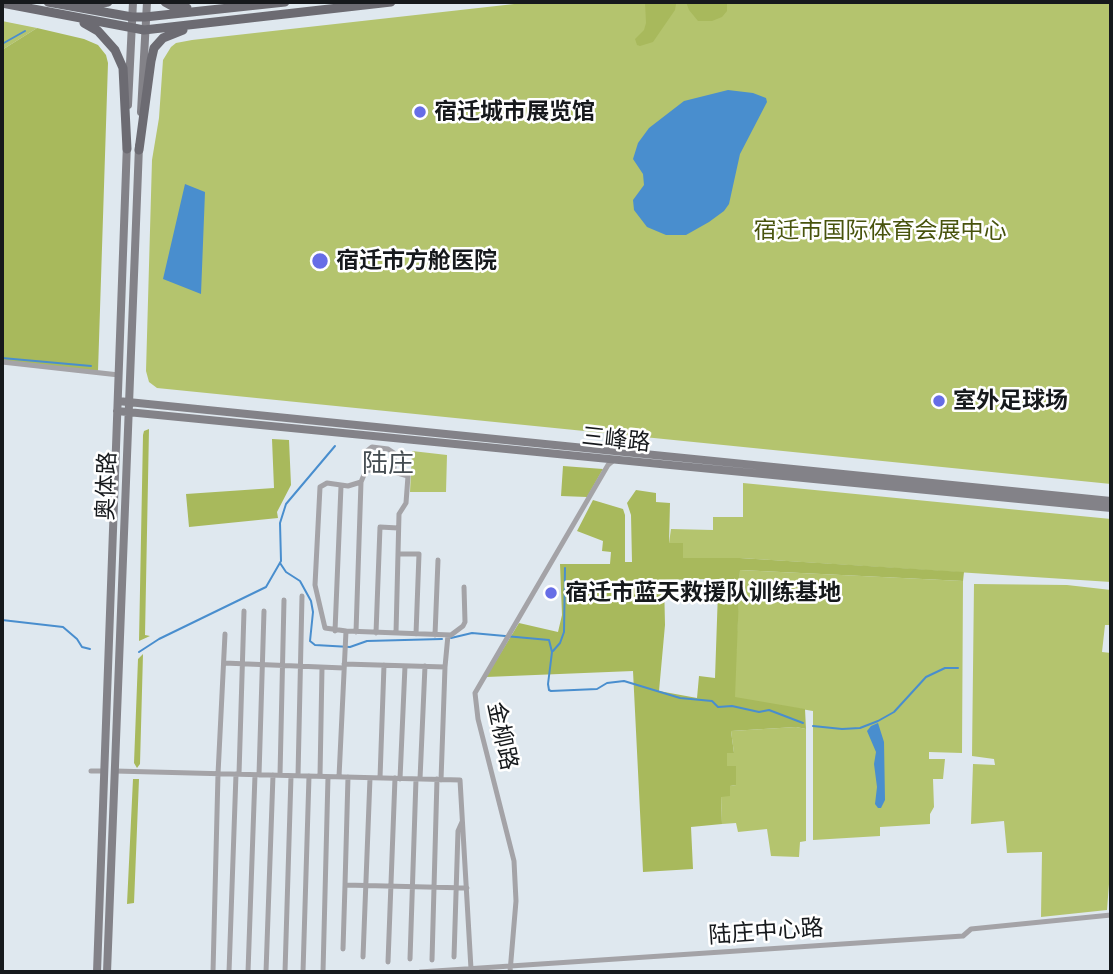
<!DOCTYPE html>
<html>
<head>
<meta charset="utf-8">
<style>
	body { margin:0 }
	#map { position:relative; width:1113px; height:974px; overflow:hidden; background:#dfe8ef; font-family:Quicksand,sans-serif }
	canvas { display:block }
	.frame { position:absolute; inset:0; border:4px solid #16191c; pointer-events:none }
</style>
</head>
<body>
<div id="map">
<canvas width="1113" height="974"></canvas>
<div class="frame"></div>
</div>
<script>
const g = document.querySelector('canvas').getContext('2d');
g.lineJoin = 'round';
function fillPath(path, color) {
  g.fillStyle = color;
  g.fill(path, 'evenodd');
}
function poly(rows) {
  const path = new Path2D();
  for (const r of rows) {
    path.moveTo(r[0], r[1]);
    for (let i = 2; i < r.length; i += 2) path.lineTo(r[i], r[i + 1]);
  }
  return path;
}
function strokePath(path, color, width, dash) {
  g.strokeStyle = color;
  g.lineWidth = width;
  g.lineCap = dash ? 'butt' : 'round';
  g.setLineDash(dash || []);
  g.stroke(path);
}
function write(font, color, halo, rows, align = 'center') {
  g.font = font + ' Quicksand,"Noto Sans SC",sans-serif';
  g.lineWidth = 5;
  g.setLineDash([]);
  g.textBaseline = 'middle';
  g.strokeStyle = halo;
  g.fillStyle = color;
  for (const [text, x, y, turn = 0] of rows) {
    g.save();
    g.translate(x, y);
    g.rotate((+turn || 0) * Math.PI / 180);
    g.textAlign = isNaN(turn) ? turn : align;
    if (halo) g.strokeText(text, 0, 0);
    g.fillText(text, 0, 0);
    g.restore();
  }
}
const green = poly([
	[532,2,1111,2,1111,484,157,388,149,382,146,371,152,160,159,118,163,60,171,47,176,43,192,40],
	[2,21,37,28,2,50],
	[412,451,447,455,446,492,410,492],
	[743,483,1111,519,1111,582,740,558,683,558,669,543,671,529,713,530,713,517,743,517],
	[740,570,963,581,962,753,929,752,929,759,945,759,943,779,933,779,934,807,930,814,930,824,880,827,880,836,813,840,813,711,735,698,734,694],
	[974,584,1067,585,1111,590,1111,625,1105,625,1102,652,1111,653,1111,858,1107,910,1041,917,1042,852,1007,853,1004,821,971,824,973,764,995,765,994,759,972,756],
	[796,727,806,729,806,841,800,842,799,857,771,856,767,829,738,832,736,823,722,824,721,796,730,796,730,786,736,785,727,766,727,753,734,753,731,731]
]);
const forest = poly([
	[645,2,676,2,676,4,675,10,653,42,640,46,637,45,635,39,644,30,646,23],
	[686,2,727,2,727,11,722,17,712,21,698,21,689,10],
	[37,28,84,39,98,45,106,55,108,63,98,371,2,361,2,50],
	[149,429,145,635,150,636,139,641,143,435,144,431],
	[272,439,289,440,291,485,277,512,278,518,189,527,186,494,274,488],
	[563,466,603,469,587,497,561,496],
	[636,490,656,493,656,502,670,503,669,543,683,543,683,558,740,558,964,572,963,581,740,570,735,697,805,709,806,729,796,727,731,731,734,753,727,753,727,766,736,766,736,785,730,786,730,796,721,797,722,824,691,827,693,869,643,872,633,671,486,677,519,623,558,632,562,615,560,564,610,564,611,552,602,551,603,541,577,531,593,500,623,509,625,515,625,562,632,562,631,515,627,503],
	[704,579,703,591,718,591,715,678,699,676,697,698,659,691,665,625,664,580],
	[143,654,140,764,137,768,134,763,138,659],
	[133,779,139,779,134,903,127,904]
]);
const water = poly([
	[728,90,753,93,766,98,767,102,740,154,729,204,724,211,709,222,686,235,666,235,647,227,634,210,633,200,644,185,643,174,633,159,638,143,649,128,684,101],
	[185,184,205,192,201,294,163,279],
	[878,723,884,742,885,800,881,808,878,808,875,804,877,787,874,764,876,752,867,731,871,726]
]);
const stream = poly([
	[2,44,25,31],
	[2,358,91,366],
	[280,563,286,572,300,581,311,601,313,612,310,641,315,645,350,647,367,641,442,639],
	[2,620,63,627,77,639,82,647,90,649],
	[451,638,472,633,549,640,552,652,548,684,549,690,551,691,597,689,607,683,624,681,680,698,712,701,718,707,732,706,759,712,769,710,803,723],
	[553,651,560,643,564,632,565,568],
	[139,652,159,639,266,587,281,561,280,523,286,504,335,446],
	[813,726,842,729,860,728,878,721,894,712,926,677,945,668,958,668]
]);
const minor = poly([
	[2,362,119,375],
	[394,472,408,476,406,503,399,514,396,633],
	[398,554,419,554,416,634],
	[335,631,341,486],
	[346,631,325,628,315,585,320,487,327,483,348,486,361,482,366,470,367,451,372,447,388,449,394,453,394,472,366,470],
	[356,632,361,482],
	[376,633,380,527,398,528],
	[435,635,438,560],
	[224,663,344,668],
	[344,664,445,667,448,635],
	[91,771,105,771],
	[115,771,460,780,471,969],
	[239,774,244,611],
	[259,775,264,611],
	[280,775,284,600],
	[298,776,302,596],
	[320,776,322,668],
	[339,777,346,631,451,635,463,626,465,622,464,587],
	[348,777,345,885,467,888],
	[380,778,384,665],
	[400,779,405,666],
	[420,779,425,666],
	[441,780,445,667],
	[343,949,345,885],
	[363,957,370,778],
	[454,957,458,831,462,822],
	[410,959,416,779],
	[432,960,437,779],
	[388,962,395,778],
	[213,972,218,774,225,634],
	[229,972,236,774],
	[248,972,255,775],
	[266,972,273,775],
	[285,972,291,776],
	[303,972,309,776],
	[323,972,328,777],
	[420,972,963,936,971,929,1111,915],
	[510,972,516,901,514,861,478,719,475,693,608,465,614,460]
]);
const secondary = poly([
	[128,105,133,2],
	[141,112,147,2],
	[118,401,1111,501],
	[117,411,1111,508],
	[97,972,127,143],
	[107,972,139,146]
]);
const primary = poly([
	[48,2,132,17,145,17,285,2],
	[165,2,174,7,187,8],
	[2,3,144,30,391,2],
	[86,6,108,2],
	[84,23,98,31,115,50,123,68,127,149],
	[139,150,151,61,154,48,163,38,183,30]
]);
const markers = [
	[420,112,7,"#666de6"],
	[320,261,9,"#666de6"],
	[939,401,7,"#666de6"],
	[551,593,7,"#666de6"]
];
const poiNames = [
	["宿迁城市展览馆",434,112],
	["宿迁市方舱医院",336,261],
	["室外足球场",953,401],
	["宿迁市蓝天救援队训练基地",565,593]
];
const parkNames = [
	["宿迁市国际体育会展中心",880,231]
];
const streetNames = [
	["三峰路",616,440,6],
	["奥体路",107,486,-88],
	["金柳路",502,736,78],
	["陆庄中心路",766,932,-4]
];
const quarterNames = [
	["陆庄",388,464]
];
fillPath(green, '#b4c46e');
fillPath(forest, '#a8b95c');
fillPath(water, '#498ece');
strokePath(stream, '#498ece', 2);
strokePath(minor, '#a4a3a7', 5);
strokePath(secondary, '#838288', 8);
strokePath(primary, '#6c6b72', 9);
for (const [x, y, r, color] of markers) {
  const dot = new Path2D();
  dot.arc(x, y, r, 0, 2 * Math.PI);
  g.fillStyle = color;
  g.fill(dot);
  strokePath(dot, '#fff', 2.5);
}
write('bold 23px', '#16191c', '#fff', poiNames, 'left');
write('23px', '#48530d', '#fff', parkNames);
write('23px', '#16191c', '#fff', streetNames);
write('26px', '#444c51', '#fff', quarterNames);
</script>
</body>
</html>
